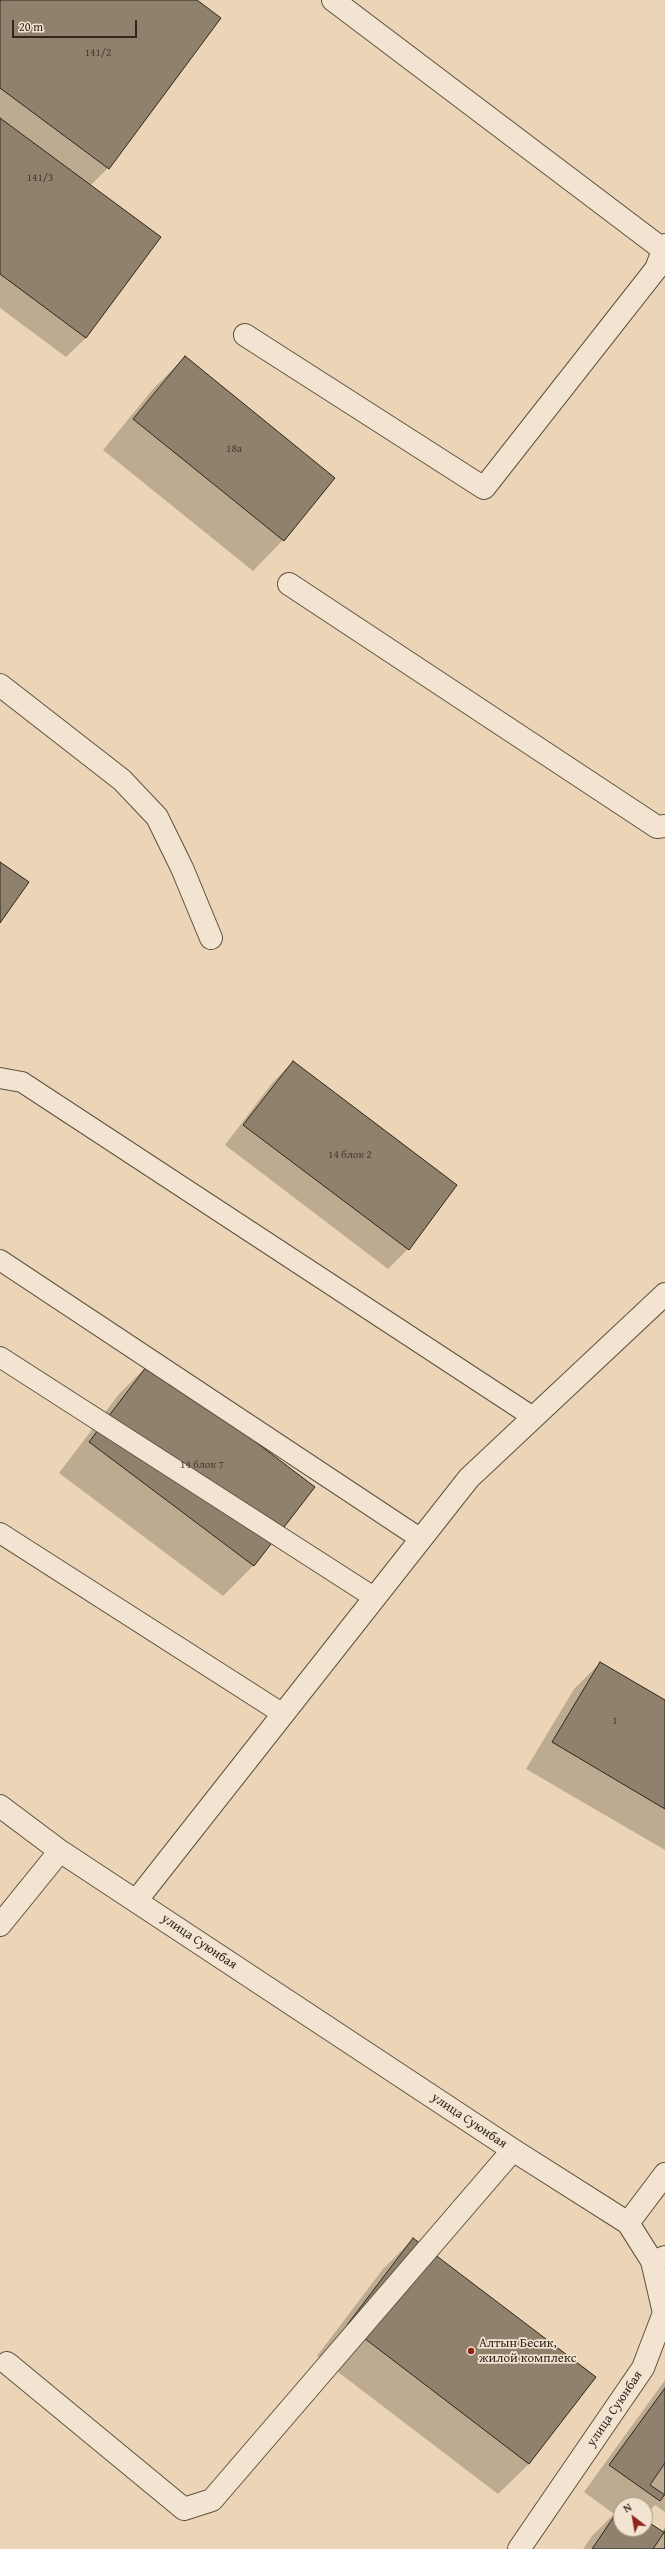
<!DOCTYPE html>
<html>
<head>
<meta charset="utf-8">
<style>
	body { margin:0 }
	#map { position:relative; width:665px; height:2549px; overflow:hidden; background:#ebd5b6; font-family:"Gentium Book Plus",serif }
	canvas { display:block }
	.north { position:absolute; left:613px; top:2497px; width:40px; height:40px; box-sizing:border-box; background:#f2e4d0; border:1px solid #a49888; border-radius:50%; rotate:329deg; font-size:11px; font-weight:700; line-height:16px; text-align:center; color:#2e261c }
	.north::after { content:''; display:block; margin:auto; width:14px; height:18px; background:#8f2418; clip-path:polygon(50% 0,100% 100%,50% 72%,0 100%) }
	.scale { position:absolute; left:12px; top:20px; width:125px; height:18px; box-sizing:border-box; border:2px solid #2e261c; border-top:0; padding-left:5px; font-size:12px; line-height:14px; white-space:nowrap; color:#2e261c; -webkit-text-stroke:3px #f2e4d0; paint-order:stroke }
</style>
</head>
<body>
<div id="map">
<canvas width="665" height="2549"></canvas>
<div class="north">N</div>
<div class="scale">20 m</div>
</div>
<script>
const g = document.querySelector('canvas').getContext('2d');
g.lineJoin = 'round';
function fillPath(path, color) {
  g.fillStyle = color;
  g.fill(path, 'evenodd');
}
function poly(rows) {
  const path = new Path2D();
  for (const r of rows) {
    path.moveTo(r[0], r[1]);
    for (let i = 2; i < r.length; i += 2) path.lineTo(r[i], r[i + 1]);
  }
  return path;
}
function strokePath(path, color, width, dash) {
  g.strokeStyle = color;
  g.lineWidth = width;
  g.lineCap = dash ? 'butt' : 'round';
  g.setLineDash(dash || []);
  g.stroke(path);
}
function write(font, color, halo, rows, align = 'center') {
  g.font = font + ' "Gentium Book Plus",serif';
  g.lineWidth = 3.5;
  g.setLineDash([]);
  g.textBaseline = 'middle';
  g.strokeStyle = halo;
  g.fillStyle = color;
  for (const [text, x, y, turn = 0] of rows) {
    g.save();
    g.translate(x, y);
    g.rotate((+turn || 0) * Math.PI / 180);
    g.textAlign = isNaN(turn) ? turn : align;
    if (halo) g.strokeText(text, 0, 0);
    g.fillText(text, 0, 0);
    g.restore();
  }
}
const shadow = poly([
	[0,0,196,0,108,168,90,186,86,338,66,357,0,308],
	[185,357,283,540,253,571,103,450,154,388],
	[293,1062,456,1185,408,1249,388,1269,225,1145,273,1082],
	[150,1363,313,1487,253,1566,223,1596,59,1473,119,1394],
	[600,1663,665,1701,665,1850,526,1769,574,1689],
	[413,2239,529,2464,498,2494,317,2356,383,2269],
	[665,2380,665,2512,655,2505,645,2515,645,2505,621,2505,621,2529,645,2529,645,2521,662,2532,665,2527,665,2549,583,2549,592,2536,614,2514,584,2492]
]);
const building = poly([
	[0,0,197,0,221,18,109,169,0,88,0,0],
	[0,118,161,237,86,338,0,274,0,118],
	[185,356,335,478,284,541,133,419,185,356],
	[0,862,29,882,0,923,0,862],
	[293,1061,457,1185,409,1250,243,1125,293,1061],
	[150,1362,315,1487,254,1566,89,1442,150,1362],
	[600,1662,665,1700,665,1809,552,1742,600,1662],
	[413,2238,596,2377,529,2464,347,2325,413,2238],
	[665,2388,665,2494,660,2501,609,2465,665,2388],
	[665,2463,665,2495,650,2485,665,2463],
	[621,2506,621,2529,645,2529,645,2520,665,2533,665,2549,592,2549,621,2506],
	[665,2531,665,2549,653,2549,665,2531]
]);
const service = poly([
	[0,1078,22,1082,533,1417],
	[0,1260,421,1539],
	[0,1357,375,1598],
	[0,1533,283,1714],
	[652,2261,665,2256]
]);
const minor = poly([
	[333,0,665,251],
	[245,335,484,488,656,269,665,245],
	[289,584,657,827,665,826],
	[0,685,122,780,157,817,182,868,211,938],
	[0,1806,60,1851,513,2150,628,2223,652,2261,664,2313,643,2368,519,2549],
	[136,1901,469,1478,665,1294],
	[0,1925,60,1851],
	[628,2223,665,2174],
	[7,2363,184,2509,212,2500,513,2150]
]);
const markers = [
	[471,2351,4,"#8f2418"]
];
const numberNames = [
	["141/2",98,53],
	["141/3",40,178],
	["18а",234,449],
	["14 блок 2",350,1155],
	["14 блок 7",202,1465],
	["1",615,1721]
];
const streetNames = [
	["улица Суюнбая",199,1942,34],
	["улица Суюнбая",469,2121,34],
	["улица Суюнбая",615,2409,-56]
];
const poiNames = [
	["Алтын Бесик,",479,2344],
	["жилой комплекс",479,2359]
];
fillPath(shadow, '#0003');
fillPath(building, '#90816c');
strokePath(building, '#2e261c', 1);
strokePath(service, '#5d5242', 22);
strokePath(minor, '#5d5242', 24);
strokePath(service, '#f2e4d0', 20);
strokePath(minor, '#f2e4d0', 22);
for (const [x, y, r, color] of markers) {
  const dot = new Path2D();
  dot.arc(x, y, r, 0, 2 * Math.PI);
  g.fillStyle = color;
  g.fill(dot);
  strokePath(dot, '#f2e4d0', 1.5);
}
write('11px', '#463d30', null, numberNames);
write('13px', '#2e261c', '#f2e4d0', streetNames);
write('13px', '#2e261c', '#f2e4d0', poiNames, 'left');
</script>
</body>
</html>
